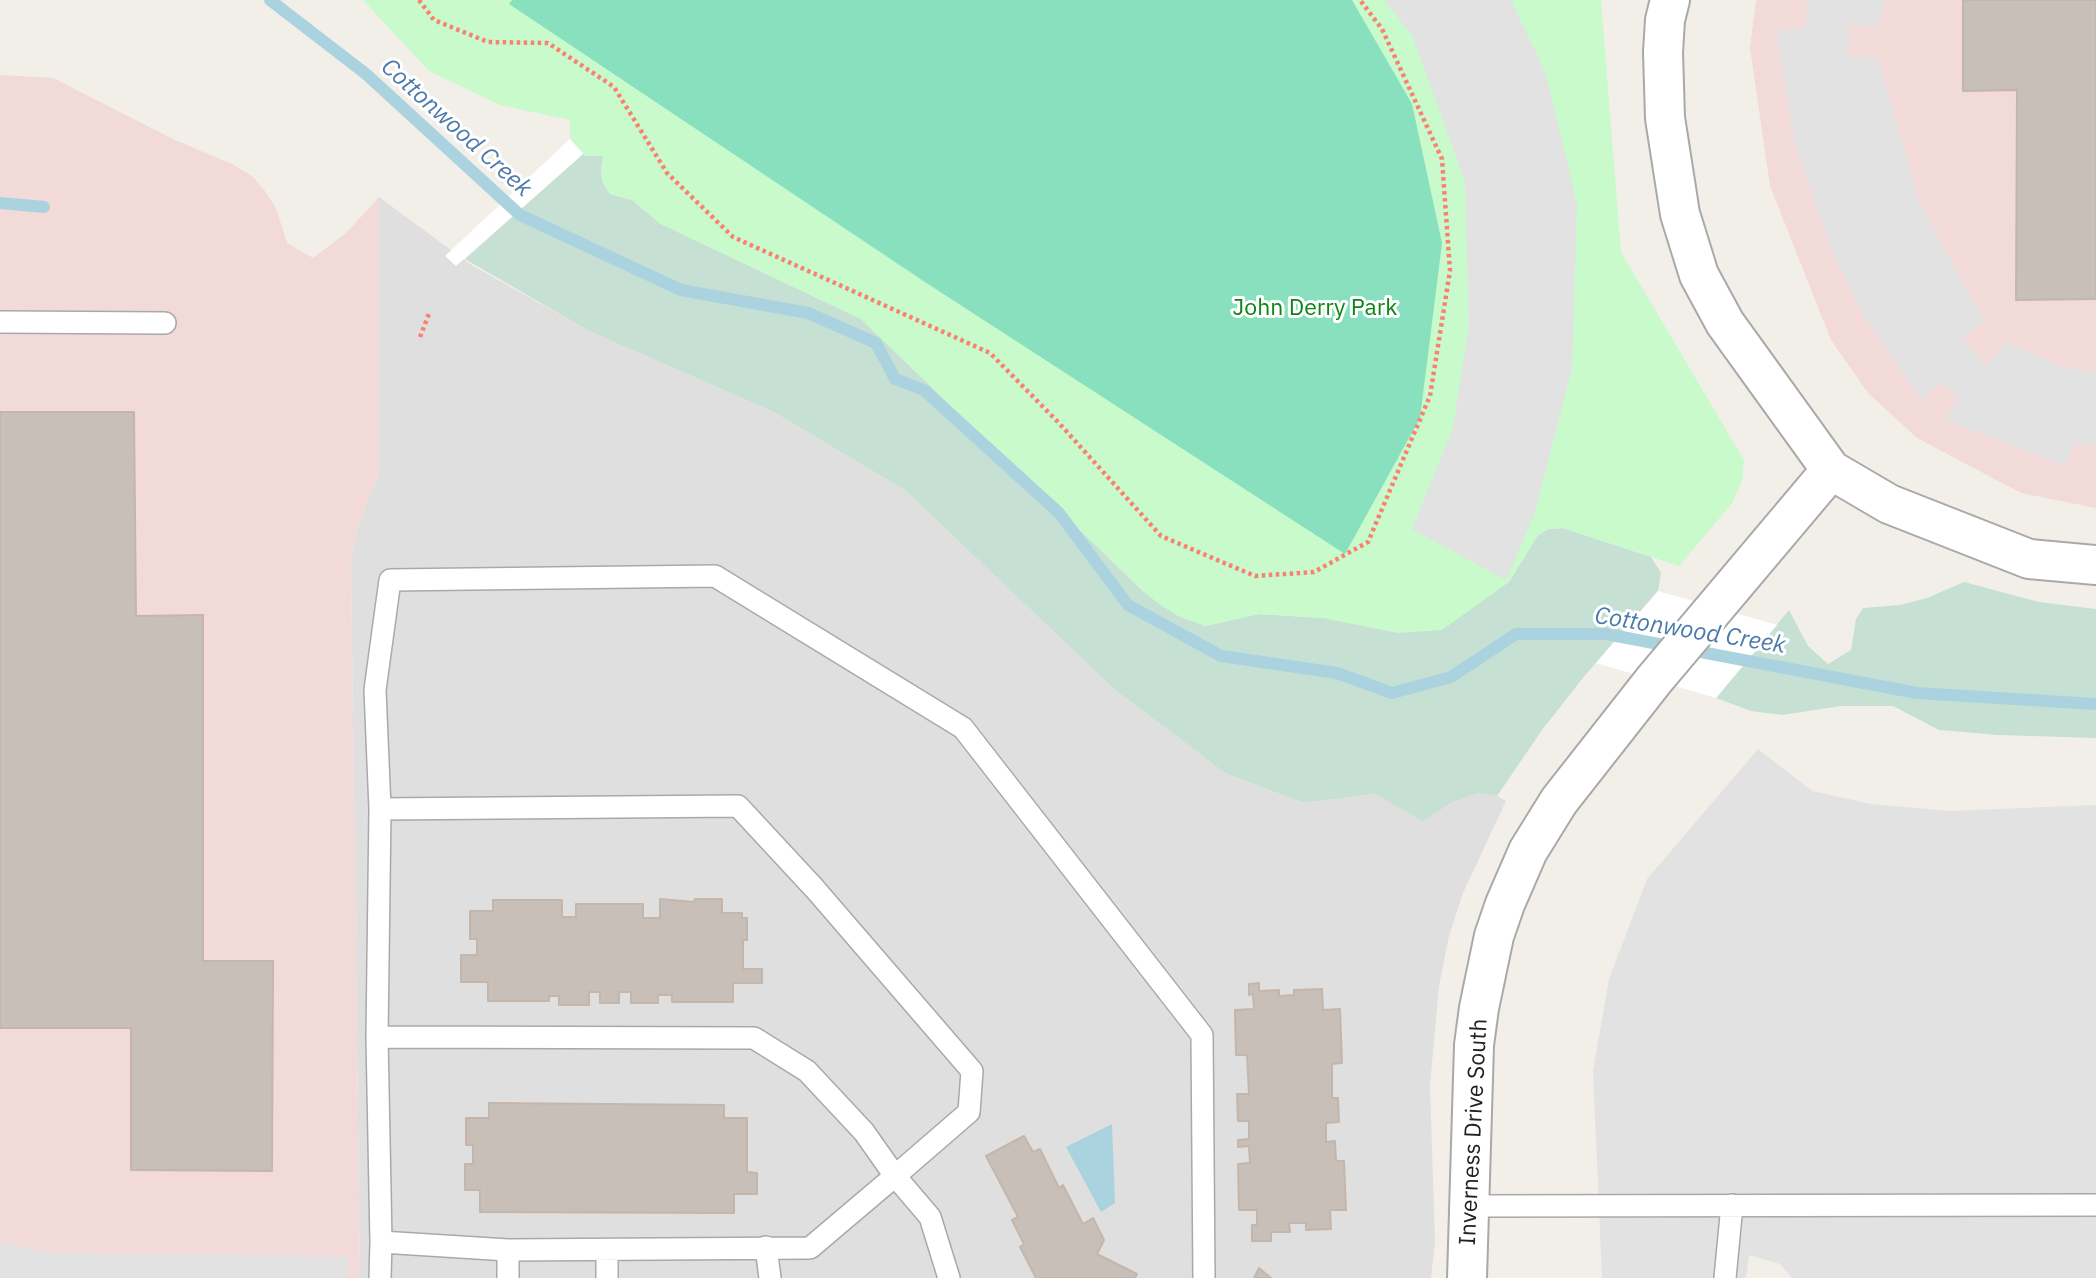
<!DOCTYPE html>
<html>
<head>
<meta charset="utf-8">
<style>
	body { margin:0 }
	canvas { display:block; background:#f2efe9 }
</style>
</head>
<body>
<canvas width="2096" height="1278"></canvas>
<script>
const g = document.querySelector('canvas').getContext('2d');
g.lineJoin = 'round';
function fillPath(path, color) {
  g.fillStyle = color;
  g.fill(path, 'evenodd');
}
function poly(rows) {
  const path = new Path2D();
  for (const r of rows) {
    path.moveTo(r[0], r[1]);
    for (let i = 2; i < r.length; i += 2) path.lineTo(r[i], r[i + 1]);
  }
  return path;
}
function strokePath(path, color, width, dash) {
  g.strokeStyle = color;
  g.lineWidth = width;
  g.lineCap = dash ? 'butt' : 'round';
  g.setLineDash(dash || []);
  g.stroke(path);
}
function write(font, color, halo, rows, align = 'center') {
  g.font = font + ' "IBM Plex Sans",sans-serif';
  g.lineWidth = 6;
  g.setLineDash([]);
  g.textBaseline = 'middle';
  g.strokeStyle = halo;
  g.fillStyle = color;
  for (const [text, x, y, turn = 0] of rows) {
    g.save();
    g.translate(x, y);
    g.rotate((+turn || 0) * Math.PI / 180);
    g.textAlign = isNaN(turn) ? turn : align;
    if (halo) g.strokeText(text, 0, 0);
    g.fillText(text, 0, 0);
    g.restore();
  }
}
const residential = poly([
	[379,197,470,264,589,331,772,411,905,490,1114,689,1225,773,1304,803,1375,794,1423,820,1451,803,1478,793,1497,796,1506,801,1463,893,1449,936,1439,986,1430,1086,1435,1241,1431,1278,360,1278,351,562,358,526,379,472]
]);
const commercial = poly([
	[1756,0,2096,0,2096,508,2021,493,1917,438,1868,393,1831,340,1770,186,1750,48],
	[0,75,53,78,175,140,232,164,252,176,265,191,276,208,287,243,313,258,346,233,379,197,379,472,358,526,351,562,360,1278,0,1278]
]);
const wetland = poly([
	[583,154,586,156,603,155,601,172,603,183,610,194,632,200,661,224,861,319,1144,592,1205,626,1259,614,1323,618,1509,582,1538,535,1549,529,1563,528,1651,557,1661,573,1658,591,1582,679,1542,730,1497,796,1478,793,1451,803,1423,821,1375,794,1304,803,1225,773,1114,689,905,490,772,411,589,331,465,259],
	[1964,582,2039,602,2096,609,2096,738,1998,735,1939,730,1893,706,1841,706,1782,715,1751,711,1716,698,1789,610,1808,646,1828,664,1851,650,1856,619,1863,608,1900,605,1927,598]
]);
const park = poly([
	[363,0,1601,0,1621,252,1744,460,1742,480,1733,502,1679,566,1563,528,1549,529,1538,535,1509,582,1442,630,1398,633,1323,618,1259,614,1205,626,1178,616,1159,604,1144,592,861,319,661,224,632,200,610,194,603,183,601,172,603,156,586,156,570,139,570,120,500,105,429,71]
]);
const pitch = poly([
	[512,0,1352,0,1412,104,1442,243,1420,418,1345,554,928,284,509,4]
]);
const parking = poly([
	[1384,0,1511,0,1546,74,1577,204,1572,368,1535,512,1506,580,1412,529,1453,428,1469,325,1465,181,1412,35],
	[1799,0,1885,0,1877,28,1849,24,1848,57,1878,57,1920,204,1984,321,1962,338,1987,366,2006,342,2065,368,2096,372,2096,446,2075,443,2065,466,1945,420,1959,397,1941,382,1922,400,1865,319,1832,252,1794,140,1776,30,1804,29,1809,3],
	[1758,749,1812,791,1871,804,1950,811,2096,805,2096,1278,1792,1278,1780,1264,1749,1255,1746,1278,1602,1278,1593,1071,1609,979,1647,879],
	[0,1242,52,1253,349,1256,346,1278,0,1278]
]);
const water = poly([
	[1112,1124,1115,1203,1101,1212,1066,1147]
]);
const pier = poly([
	[570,139,583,154,456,266,445,256],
	[1658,591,1777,625,1716,698,1596,663]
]);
const stream = poly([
	[270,0,366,74,520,215,681,290,808,313,876,343,895,379,924,390,1059,513,1128,605,1221,656,1337,673,1392,693,1451,677,1516,634,1606,634,1917,693,2096,704],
	[0,203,44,207]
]);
const building = poly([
	[1963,0,2096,0,2096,299,2016,300,2017,90,1963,91,1963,0],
	[0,412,134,412,136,616,203,615,203,961,273,961,272,1171,131,1170,131,1028,0,1028,0,412],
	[660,899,694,902,695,899,722,899,722,913,742,913,742,918,747,918,747,940,743,940,743,969,762,969,762,983,733,983,733,1002,672,1002,672,995,658,995,658,1003,631,1003,631,992,619,992,619,1003,600,1003,600,992,589,992,589,1005,559,1005,559,996,549,996,549,1001,488,1001,488,982,461,982,461,955,477,955,477,939,470,939,470,911,493,911,493,900,562,900,562,917,576,917,576,904,643,904,643,918,660,918,660,899],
	[1259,983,1259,991,1279,990,1279,996,1294,995,1294,990,1322,989,1323,1010,1340,1009,1342,1063,1332,1064,1332,1098,1338,1098,1339,1122,1326,1123,1326,1142,1335,1141,1336,1161,1344,1161,1346,1210,1330,1210,1331,1229,1306,1230,1306,1223,1289,1223,1290,1232,1271,1232,1271,1241,1252,1241,1252,1225,1257,1225,1257,1210,1239,1210,1238,1164,1250,1163,1249,1146,1238,1147,1238,1140,1249,1139,1249,1121,1238,1121,1237,1094,1249,1094,1247,1055,1236,1055,1235,1010,1254,1009,1253,994,1249,995,1249,984,1259,983],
	[489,1103,724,1105,724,1118,747,1118,747,1172,757,1173,757,1194,734,1194,734,1213,480,1212,480,1190,465,1190,465,1164,473,1164,473,1145,466,1145,466,1118,489,1118,489,1103],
	[1024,1136,1033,1152,1040,1149,1059,1188,1063,1185,1083,1224,1093,1218,1104,1240,1097,1254,1137,1274,1135,1278,1036,1278,1020,1247,1024,1244,1012,1220,1018,1217,986,1156,1024,1136],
	[1259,1268,1271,1278,1254,1278,1259,1268]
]);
const path = poly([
	[419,0,434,20,488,42,548,43,614,87,667,173,733,237,990,353,1058,422,1161,536,1255,576,1314,572,1368,542,1430,396,1450,271,1442,159,1382,29,1360,0],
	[420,337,430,311]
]);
const lane = poly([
	[0,322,165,323],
	[377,1037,754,1038,807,1071,864,1132,895,1176,969,1112,972,1071,815,889,738,806,380,809],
	[1470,1206,2096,1205],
	[766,1247,770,1278],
	[508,1250,508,1278],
	[607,1250,607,1278],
	[380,1278,381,1242],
	[949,1278,930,1217,895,1176,810,1248,508,1250,381,1242,377,1037,380,809,375,690,390,580,715,576,963,728,1202,1035,1204,1278],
	[1725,1278,1732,1205]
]);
const street = poly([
	[1670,0,1665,20,1663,52,1665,118,1680,214,1699,275,1725,323,1831,470,1889,504,2029,559,2096,565],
	[1467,1278,1474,1045,1479,1008,1494,936,1505,904,1528,851,1559,801,1654,680,1831,470]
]);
const parkNames = [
	["John Derry Park",1315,308]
];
const streetNames = [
	["Inverness Drive South",1474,1132,-87]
];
const waterNames = [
	["Cottonwood Creek",456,128,42],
	["Cottonwood Creek",1690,631,9]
];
fillPath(residential, '#e0dfdf');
fillPath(commercial, '#f2dad9');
fillPath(wetland, '#c6e0d4');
fillPath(park, '#c8facc');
fillPath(pitch, '#88e0be');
fillPath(parking, '#e2e2e2');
fillPath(water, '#aad3df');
fillPath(pier, '#fff');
strokePath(stream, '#aad3df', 12);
fillPath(building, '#c7bfb8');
strokePath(building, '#c4b6ab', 2);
strokePath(lane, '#a9a9a9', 24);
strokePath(street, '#a9a9a9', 42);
strokePath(path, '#fa8072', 4.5, [3.5, 3.5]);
strokePath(lane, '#fff', 21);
strokePath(street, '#fff', 38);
write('23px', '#0c8416', '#fff', parkNames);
write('23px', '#222', '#fff', streetNames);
write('italic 24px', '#4a7aab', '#fff', waterNames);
</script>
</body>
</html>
